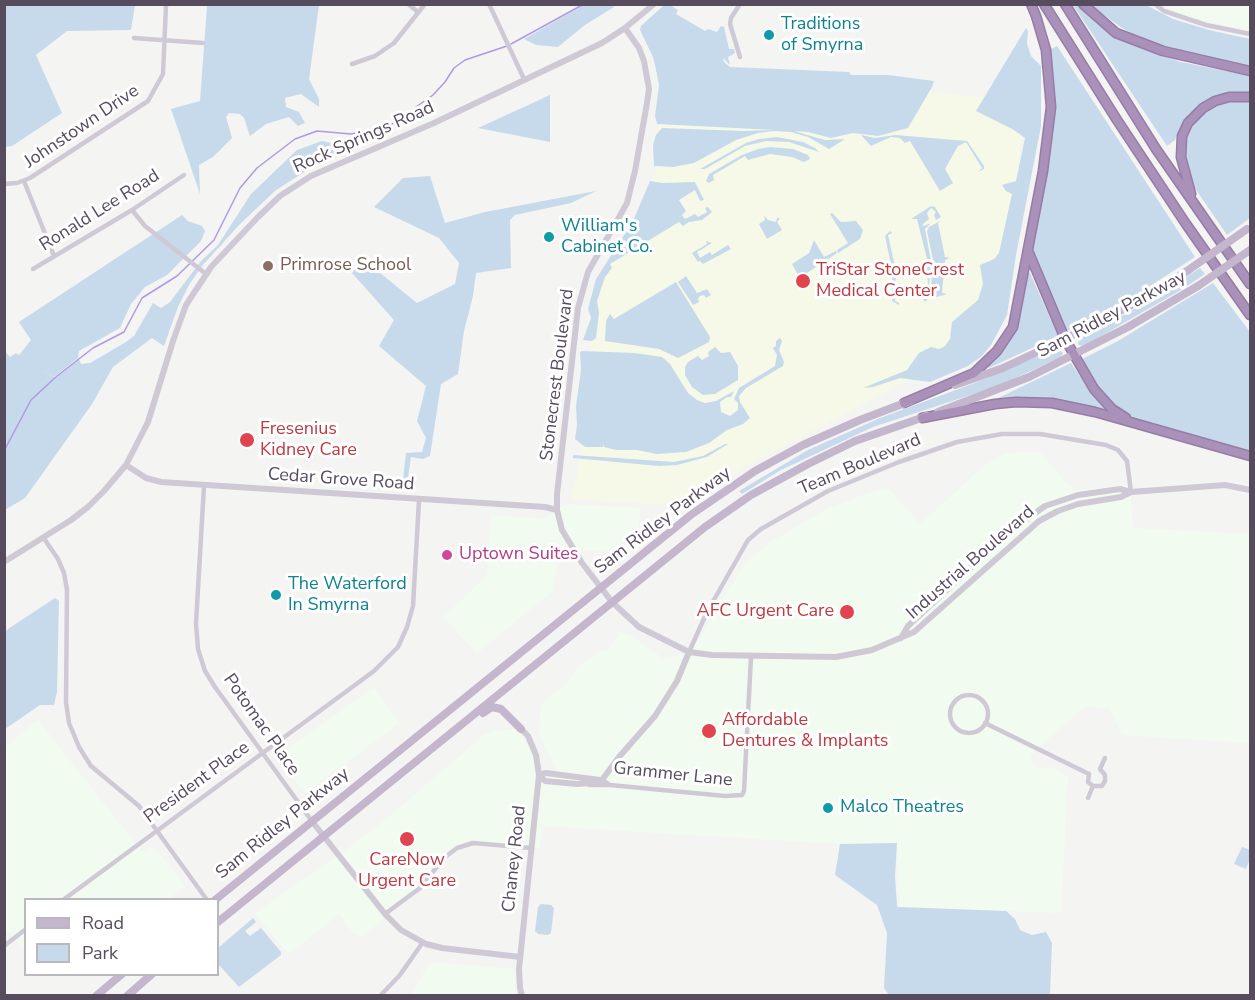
<!DOCTYPE html>
<html>
<head>
<meta charset="utf-8">
<style>
	body { margin:0 }
	#map { position:relative; width:1255px; height:1000px; overflow:hidden; background:#f4f4f3; font-family:"Nunito Sans",sans-serif }
	canvas { display:block }
	.frame { position:absolute; inset:0; border:6px solid #564c5e; pointer-events:none }
	.legend { position:absolute; left:24px; top:898px; width:195px; height:78px; box-sizing:border-box; background:#fff; border:2px solid #bbb7bf; margin:0; padding:8px 10px; list-style:none; font-size:18px; color:#564c5e }
	.legend li { display:flex; align-items:center; gap:12px; height:30px }
	.legend b { width:30px; border:2px solid #bbb7bf }
</style>
</head>
<body>
<div id="map">
<canvas width="1255" height="1000"></canvas>
<div class="frame"></div>
<ul class="legend">
<li><b style="height:8px;background:#c3b6cd"></b>Road</li>
<li><b style="height:16px;background:#c7daeb"></b>Park</li>
</ul>
</div>
<script>
const g = document.querySelector('canvas').getContext('2d');
g.lineJoin = 'round';
function fillPath(path, color) {
  g.fillStyle = color;
  g.fill(path, 'evenodd');
}
function poly(rows) {
  const path = new Path2D();
  for (const r of rows) {
    if (r.length === 3) {
      path.moveTo(r[0] + r[2], r[1]);
      path.arc(r[0], r[1], r[2], 0, 2 * Math.PI);
      continue;
    }
    path.moveTo(r[0], r[1]);
    for (let i = 2; i < r.length; i += 2) path.lineTo(r[i], r[i + 1]);
  }
  return path;
}
function strokePath(path, color, width, dash) {
  g.strokeStyle = color;
  g.lineWidth = width;
  g.lineCap = dash ? 'butt' : 'round';
  g.setLineDash(dash || []);
  g.stroke(path);
}
function write(font, color, halo, rows, align = 'center') {
  g.font = font + ' "Nunito Sans",sans-serif';
  g.lineWidth = 6;
  g.setLineDash([]);
  g.textBaseline = 'middle';
  g.strokeStyle = halo;
  g.fillStyle = color;
  for (const [text, x, y, turn = 0] of rows) {
    g.save();
    g.translate(x, y);
    g.rotate((+turn || 0) * Math.PI / 180);
    g.textAlign = isNaN(turn) ? turn : align;
    if (halo) g.strokeText(text, 0, 0);
    g.fillText(text, 0, 0);
    g.restore();
  }
}
const commercial = poly([
	[1163,5,1250,5,1250,31,1205,21,1177,12],
	[1034,452,1041,453,1064,480,1076,490,1130,485,1133,528,1250,534,1250,743,1122,735,1109,708,1084,707,1030,755,1034,766,1040,768,1053,767,1068,777,1061,913,899,907,897,843,840,844,542,826,539,849,473,843,451,851,420,888,385,914,381,922,360,937,353,933,339,914,293,951,287,953,255,913,338,856,384,821,484,735,494,731,521,729,528,736,539,775,558,773,539,733,541,704,567,683,574,671,599,652,608,650,620,633,628,634,664,659,689,652,703,634,744,564,770,542,826,509,882,488,890,490,920,524,984,466,1005,453],
	[566,504,641,508,638,530,612,552,561,548,553,591,477,653,443,617,487,576,491,515,545,519],
	[374,688,400,723,305,793,276,756],
	[38,720,142,852,152,846,167,862,185,886,169,899,26,900,25,951,8,931,5,934,5,747],
	[430,962,514,969,516,995,411,995]
]);
const medical = poly([
	[917,90,1008,100,1023,124,1002,307,971,351,891,389,673,505,570,499,578,472,595,296,607,266,652,191,658,155,660,112]
]);
const green = poly([
	[4,5,135,5,131,30,67,31,36,55,62,113,12,146,5,147],
	[189,5,319,5,309,79,319,99,319,107,301,94,285,98,286,107,299,112,305,123,298,126,289,117,266,124,250,136,244,118,240,114,229,113,226,117,232,138,213,157,199,165,200,194,171,109,200,101,207,6],
	[584,5,614,5,614,7,585,25,558,47,536,45,524,39],
	[664,5,670,5,678,10,676,14,705,31,708,29,717,32,721,26,724,27,729,49,734,49,735,53,728,57,730,65,723,58,724,62,730,67,849,72,851,75,888,75,934,81,932,87,908,128,878,136,853,133,831,138,808,132,794,131,825,140,845,139,829,149,808,137,791,132,774,131,758,133,736,140,694,163,673,167,654,166,653,145,656,135,662,128,744,131,774,130,657,124,655,116,659,85,655,65,653,57,640,30,641,26],
	[1073,5,1076,5,1119,37,1152,52,1181,62,1250,76,1250,93,1234,92,1209,98,1189,114,1182,124,1175,140,1167,146],
	[1090,5,1146,5,1173,19,1209,30,1250,39,1250,67,1172,51,1145,41,1122,28],
	[1026,28,1028,31,1027,44,1031,56,1041,66,1041,126,1016,255,1007,315,991,345,982,356,968,366,930,382,900,378,873,387,863,388,907,370,919,353,931,347,939,349,945,346,950,339,952,322,978,300,983,284,980,265,994,259,999,253,1012,194,1006,191,1002,185,1016,181,1025,138,1014,130,976,111],
	[1057,46,1195,257,1133,297,1065,332,1032,253,1054,98,1049,50],
	[550,95,550,142,478,128],
	[1239,100,1250,102,1250,218,1227,235,1192,184,1185,167,1184,144,1188,132,1201,114,1218,103],
	[861,135,875,138,895,135,967,141,984,166,984,169,978,172,982,168,966,142,958,146,945,169,953,183,940,191,910,141,905,143,900,138,891,137,871,146],
	[777,137,803,142,815,148,819,152,789,142,766,141,745,146,705,169,700,169,746,143,759,139],
	[322,141,339,145,344,144,346,153,314,166,276,190,240,224,202,266,189,285,178,307,164,346,152,338,113,367,92,404,25,498,5,510,4,350,10,357,16,353,19,355,31,340,19,322,182,215,188,221,202,226,205,231,201,241,167,275,145,287,131,304,120,328,79,351,78,358,54,377,41,369,55,378,79,359,81,364,90,363,126,342,134,336,153,303,161,308,170,302,201,261,218,245,251,194,297,150],
	[770,147,793,149,808,155,810,159,804,162,792,157,770,154,748,160,745,156,713,175,714,180,709,183,706,181,709,174,742,155,758,149],
	[430,176,445,223,485,212,596,191,571,203,515,215,510,220,511,268,476,273,473,296,464,331,458,374,441,384,430,456,423,459,411,457,407,485,402,487,406,453,422,452,426,438,417,421,426,386,379,346,394,320,352,273,363,259,417,303,455,284,459,263,439,238,374,207,403,178],
	[650,181,662,183,695,182,704,200,700,201,695,190,679,200,686,211,682,215,685,219,695,214,698,217,707,212,705,208,708,207,712,212,702,220,689,222,683,226,679,222,610,264,612,268,605,277,597,301,599,313,596,338,592,341,583,340,591,318,588,309,596,279,633,221],
	[931,206,935,207,941,217,936,220,934,215,936,212,931,208,927,213,929,219,922,225,924,226,931,223,925,229,931,261,928,299,925,302,923,299,928,298,928,291,927,259,917,219,911,219],
	[832,213,841,222,856,221,863,230,860,239,838,253,837,250,848,243,830,214],
	[764,215,768,220,776,222,777,218,780,218,777,222,782,230,767,239,759,224,765,220],
	[942,220,938,223,945,257,950,258,945,260,942,293,947,294,930,299,933,260,927,231,929,227],
	[890,231,892,233,888,235,895,267,901,268,896,270,895,301,899,303,899,305,892,301,892,269,885,236],
	[814,240,824,257,836,251,837,253,807,273,798,275,792,264,809,253],
	[706,241,712,243,697,252,700,258,710,252,712,255,728,245,731,249,703,264,700,261,698,262,692,253,707,244],
	[1200,268,1205,274,1181,290,1084,346,1078,345,1079,339,1138,307],
	[1027,270,1030,273,1058,336,989,368,987,364,1003,346],
	[686,276,697,293,707,289,711,295,706,298,704,295,700,296,698,299,699,302,693,305,678,282],
	[676,282,710,337,709,342,678,358,659,349,605,341,606,321,610,314,614,319],
	[1213,283,1250,332,1250,453,1135,420,1124,414,1105,399,1080,360,1118,341],
	[780,338,782,341,779,350,784,362,783,366,746,388,739,396,740,402,750,418,743,424,727,430,709,443,686,452,657,454,637,450,616,450,604,447,603,444,603,447,585,447,575,439,577,425,576,406,581,370,580,352,582,351,635,353,662,357,670,364,688,393,697,400,705,403,716,401,734,391,731,397,727,397,720,402,721,412,730,416,738,410,738,403,734,399,739,388,775,366,777,355,773,348,776,346,776,341],
	[715,347,721,353,730,352,738,366,738,380,715,394,703,395,692,387,685,375,685,367,688,362,698,356,702,360,709,356,708,352],
	[1057,348,1063,353,1061,357,998,386,873,427,781,470,742,494,739,491,808,450,880,418,972,384],
	[1071,363,1092,394,1107,411,1042,400,994,400],
	[725,444,728,444,707,457,677,465,659,466,573,458,573,455,674,462,703,456],
	[55,598,59,601,57,692,54,705,40,705,5,729,5,631],
	[897,843,895,877,897,906,899,908,899,907,1006,911,1015,919,1020,930,1032,935,1046,932,1052,943,1050,995,889,995,884,988,887,933,877,905,835,875,840,844],
	[1242,847,1250,850,1250,859,1246,869,1234,864],
	[541,904,551,905,554,908,551,933,548,935,538,934,535,931,538,907],
	[253,918,256,922,245,931,250,936,261,928,281,952,281,955,239,987,218,964,218,948]
]);
const stream = poly([
	[511,44,584,4],
	[4,451,31,400,57,376,93,348,124,332,142,298,177,276,214,240,240,188,257,168,295,139,317,131,351,134,380,128,406,119,416,107,433,95,445,82,454,68,465,60,507,46]
]);
const minor = poly([
	[408,4,418,12],
	[489,4,524,79],
	[1155,4,1164,11,1206,25,1250,34],
	[134,38,203,43],
	[740,57,730,24,731,18,740,4],
	[352,64,375,56,394,43,425,4],
	[24,181,54,256],
	[4,184,17,183,30,178,148,101,163,74,166,5],
	[132,210,145,226,206,274],
	[33,269,132,210,184,175],
	[204,486,196,623,198,649,205,671,215,687,311,820],
	[43,537,58,559,64,573,67,590,66,702,69,723,79,747,91,766,139,806,207,900],
	[689,652,707,612,748,540,761,529,828,491,899,462,957,442,1002,434,1040,434,1106,445,1118,450,1127,461,1131,492],
	[969,714,19],
	[985,723,1089,774],
	[1100,769,1105,758],
	[1089,774,1088,782,1093,786],
	[602,780,610,785,725,796,742,795,744,791,751,657],
	[589,785,610,785],
	[1093,786,1102,786,1105,781,1105,775,1100,769],
	[1088,798,1093,786],
	[63,900,374,671,398,647,407,627,413,606,419,500],
	[385,914,420,888,444,858,457,848,473,843,531,848],
	[4,946,26,929],
	[380,996,400,975,423,942]
]);
const tertiary = poly([
	[625,28,639,48,644,61,649,89,647,103,635,171,627,203,588,272,578,308,557,494,557,510,562,530,582,563,612,602,639,627,689,652,712,655,836,657,872,650,914,632,1039,521,1058,511,1078,504,1121,497,1131,492],
	[126,465,146,478,161,482,545,507,557,510],
	[4,562,71,520,88,507,104,491,126,465,148,422,173,341,186,305,211,267,258,217,280,196,311,176,434,123,602,43,625,28,654,4],
	[901,638,908,626,1009,532,1045,506,1078,495,1120,489,1131,492,1225,485,1250,490],
	[521,729,528,736,536,755,539,775,519,969,520,988,522,996],
	[539,775,545,781,577,784,593,783,602,780,619,757,655,716,677,681,689,652],
	[539,775,546,773,600,780],
	[311,820,385,914,401,930,426,944,442,948,520,957]
]);
const primary = poly([
	[955,385,1003,368,1065,339,1143,299,1187,271],
	[938,412,1029,377,1128,327,1198,286],
	[483,713,492,707,501,709,521,729],
	[215,900,692,514,755,471,803,445,860,420,910,401],
	[218,922,705,527,751,495,808,464,855,441,927,416],
	[96,996,122,974],
	[127,996,152,974]
]);
const motorway = poly([
	[1044,4,1117,120,1186,224,1250,315],
	[1065,4,1156,149,1250,284],
	[1083,4,1116,33,1163,51,1250,71],
	[1191,194,1181,157,1182,136,1188,123,1203,108,1215,101,1229,97,1250,97],
	[1029,253,1065,339,1094,389,1112,409,1126,418],
	[904,403,974,373,997,351,1013,327,1043,171,1051,107,1046,50,1036,16,1031,4],
	[922,418,995,404,1016,402,1052,403,1095,412,1250,456]
]);
const primaryBridge = poly([
	[1187,271,1247,229],
	[1198,286,1250,250]
]);
const markers = [
	[769,35,6,"#0f9aa8"],
	[549,237,6,"#0f9aa8"],
	[268,266,6,"#8d6e63"],
	[803,281,8,"#e0444e"],
	[247,440,8,"#e0444e"],
	[447,555,6,"#d1479c"],
	[276,595,6,"#0f9aa8"],
	[847,612,8,"#e0444e"],
	[709,731,8,"#e0444e"],
	[828,808,6,"#0f9aa8"],
	[407,839,8,"#e0444e"]
];
const cultureNames = [
	["Traditions",781,25],
	["of Smyrna",781,46],
	["William's",561,227],
	["Cabinet Co.",561,248],
	["The Waterford",288,585],
	["In Smyrna",288,606],
	["Malco Theatres",840,808]
];
const streetNames = [
	["Johnstown Drive",82,127,-34],
	["Rock Springs Road",364,138,-24],
	["Ronald Lee Road",100,211,-32],
	["Sam Ridley Parkway",1112,315,-28],
	["Stonecrest Boulevard",558,375,-83],
	["Team Boulevard",860,465,-23],
	["Cedar Grove Road",341,480,4],
	["Sam Ridley Parkway",663,521,-37],
	["Industrial Boulevard",971,563,-41],
	["Potomac Place",261,725,55],
	["Grammer Lane",673,775,6],
	["President Place",197,783,-36],
	["Sam Ridley Parkway",283,824,-39],
	["Chaney Road",515,859,-84]
];
const educationNames = [
	["Primrose School",280,266]
];
const healthNames = [
	["TriStar StoneCrest",816,271],
	["Medical Center",816,292],
	["Fresenius",260,430],
	["Kidney Care",260,451],
	["AFC Urgent Care",834,612,"right"],
	["Affordable",722,721],
	["Dentures & Implants",722,742],
	["CareNow",407,861,"center"],
	["Urgent Care",407,882,"center"]
];
const hotelNames = [
	["Uptown Suites",459,555]
];
fillPath(commercial, '#f2fbf0');
fillPath(medical, '#f6f9e8');
fillPath(green, '#c7daeb');
strokePath(stream, '#b09ae3', 1.5);
strokePath(motorway, '#967ca6', 11);
strokePath(minor, '#cfc8d5', 4.5);
strokePath(tertiary, '#cfc8d5', 6);
strokePath(primary, '#c3b6cd', 8);
strokePath(motorway, '#aa91ba', 8);
strokePath(primaryBridge, '#c3b6cd', 8);
for (const [x, y, r, color] of markers) {
  const dot = new Path2D();
  dot.arc(x, y, r, 0, 2 * Math.PI);
  g.fillStyle = color;
  g.fill(dot);
  strokePath(dot, '#fff', 2);
}
write('18px', '#0d838f', '#fff', cultureNames, 'left');
write('18px', '#564c5e', '#fff', streetNames);
write('18px', '#785e54', '#fff', educationNames, 'left');
write('18px', '#be3a42', '#fff', healthNames, 'left');
write('18px', '#b23c85', '#fff', hotelNames, 'left');
</script>
</body>
</html>
